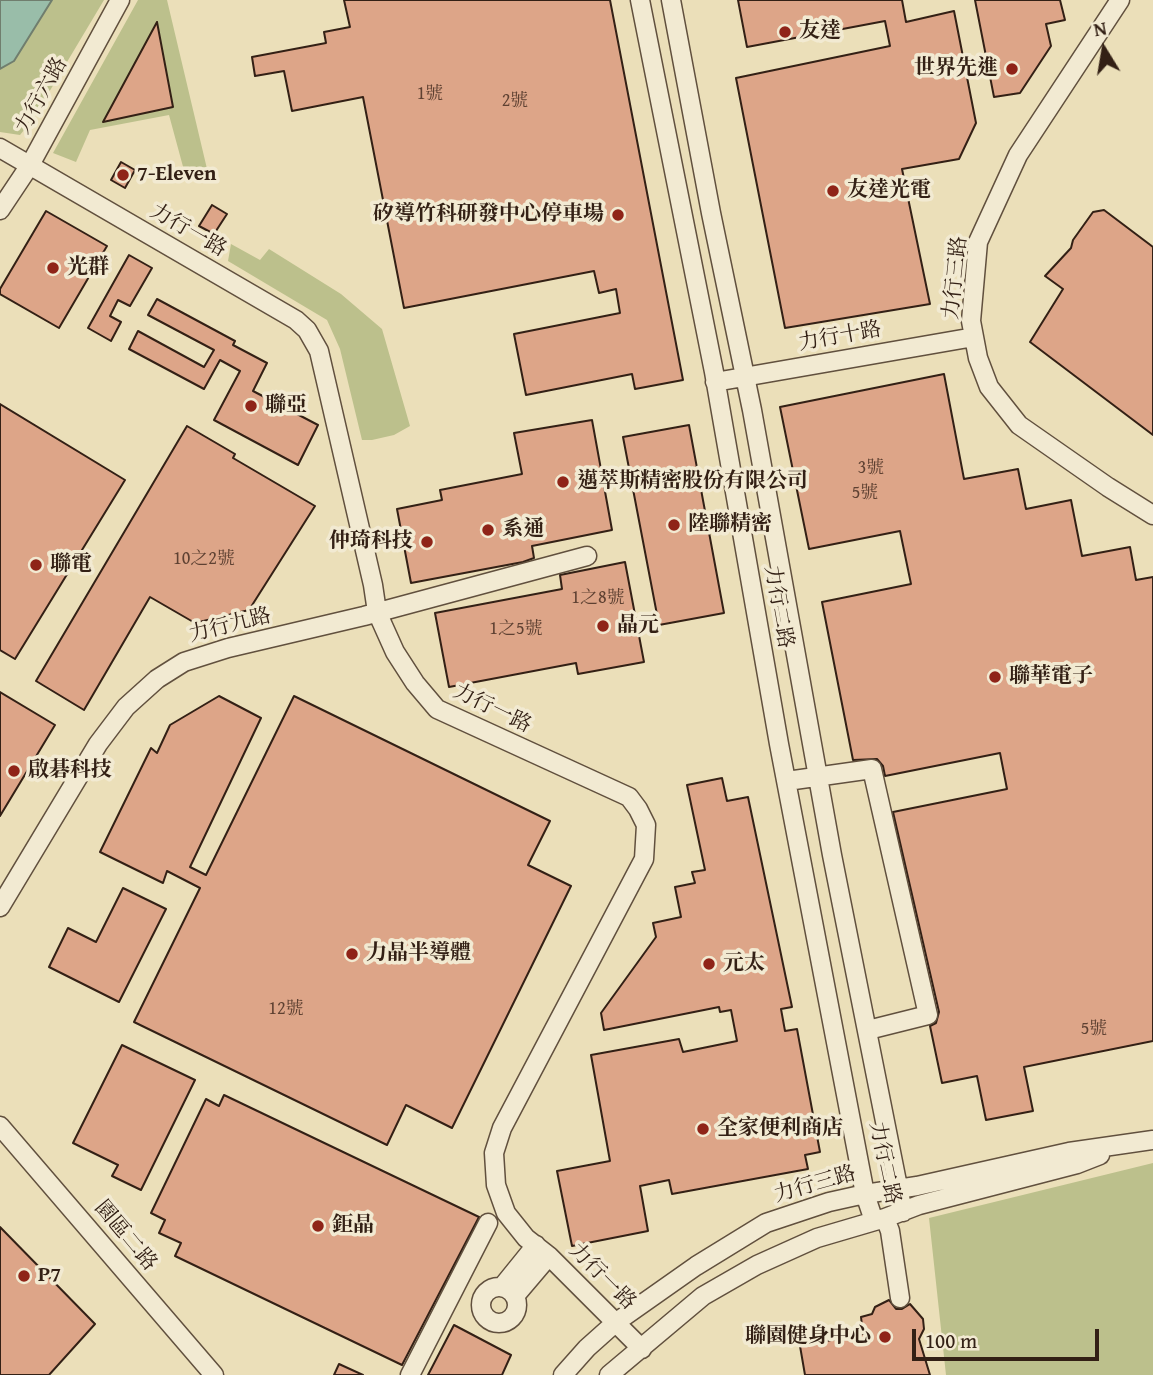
<!DOCTYPE html>
<html>
<head>
<meta charset="utf-8">
<style>
	body { margin:0 }
	#map { position:relative; width:1153px; height:1375px; overflow:hidden; background:#ebdfb9; font-family:"Gentium Book Plus",serif }
	canvas { display:block }
	.north { position:absolute; left:1069px; top:14px; width:70px; height:70px; -webkit-text-stroke:5px #f2ead2; paint-order:stroke; rotate:349deg; font-size:19px; font-weight:700; line-height:28px; text-align:center; color:#332015 }
	.north::after { content:''; display:block; margin:auto; width:24px; height:32px; background:#332015; clip-path:polygon(50% 0,100% 100%,50% 72%,0 100%) }
	.scale { position:absolute; left:912px; top:1329px; width:187px; height:32px; box-sizing:border-box; border:4px solid #332015; border-top:0; padding-left:9px; font-size:21px; line-height:24px; white-space:nowrap; color:#332015; -webkit-text-stroke:5px #f2ead2; paint-order:stroke }
</style>
</head>
<body>
<div id="map">
<canvas width="1153" height="1375"></canvas>
<div class="north">N</div>
<div class="scale">100 m</div>
</div>
<script>
const g = document.querySelector('canvas').getContext('2d');
g.lineJoin = 'round';
function fillPath(path, color) {
  g.fillStyle = color;
  g.fill(path, 'evenodd');
}
function poly(rows) {
  const path = new Path2D();
  for (const r of rows) {
    if (r.length === 3) {
      path.moveTo(r[0] + r[2], r[1]);
      path.arc(r[0], r[1], r[2], 0, 2 * Math.PI);
      continue;
    }
    path.moveTo(r[0], r[1]);
    for (let i = 2; i < r.length; i += 2) path.lineTo(r[i], r[i + 1]);
  }
  return path;
}
function strokePath(path, color, width, dash) {
  g.strokeStyle = color;
  g.lineWidth = width;
  g.lineCap = dash ? 'butt' : 'round';
  g.setLineDash(dash || []);
  g.stroke(path);
}
function write(font, color, halo, rows, align = 'center') {
  g.font = font + ' "Gentium Book Plus","Noto Serif TC",serif';
  g.lineWidth = 7;
  g.setLineDash([]);
  g.textBaseline = 'middle';
  g.strokeStyle = halo;
  g.fillStyle = color;
  for (const [text, x, y, turn = 0] of rows) {
    g.save();
    g.translate(x, y);
    g.rotate((+turn || 0) * Math.PI / 180);
    g.textAlign = isNaN(turn) ? turn : align;
    if (halo) g.strokeText(text, 0, 0);
    g.fillText(text, 0, 0);
    g.restore();
  }
}
const green = poly([
	[0,0,104,0,33,119,20,135,0,132],
	[138,0,167,0,208,173,185,174,169,115,90,130,76,162,53,153],
	[231,244,260,260,269,249,341,294,382,329,410,426,394,435,372,440,362,440,340,349,327,320,228,261],
	[1153,1163,1153,1375,946,1375,929,1218]
]);
const water = poly([
	[0,0,52,0,14,61,0,69,0,0]
]);
const building = poly([
	[344,0,610,0,683,380,635,389,632,374,526,395,514,334,620,313,616,289,599,293,594,271,404,308,363,97,292,111,284,71,255,76,252,57,326,43,324,32,350,27,344,0],
	[738,0,902,0,906,22,954,11,976,123,959,159,902,169,930,304,785,328,736,78,890,46,885,21,747,47,738,0],
	[975,0,1060,0,1065,20,1046,24,1051,46,1020,93,994,97,975,0],
	[157,22,173,107,103,122,157,22],
	[121,162,135,170,125,188,111,180,121,162],
	[212,205,227,214,214,234,199,226,212,205],
	[1104,210,1153,247,1153,435,1030,342,1063,289,1045,276,1071,248,1073,240,1093,212,1104,210],
	[46,211,107,246,59,328,0,294,0,289,46,211],
	[129,255,152,268,130,306,118,300,110,316,121,322,111,341,88,328,129,255],
	[157,299,235,341,233,345,267,363,253,391,318,425,298,465,214,420,240,371,220,360,204,389,129,349,138,331,204,367,214,350,148,315,157,299],
	[944,374,964,479,1018,469,1026,509,1071,500,1082,556,1130,547,1136,580,1153,577,1153,1041,1024,1067,1033,1111,986,1120,977,1076,942,1083,930,1026,936,1023,939,1012,893,812,1007,789,1000,753,885,776,883,766,877,759,853,760,822,602,911,584,900,531,809,549,780,407,944,374],
	[0,404,125,480,15,659,0,650,0,404],
	[592,420,612,530,532,546,534,558,523,562,411,583,397,509,442,500,440,490,522,474,514,433,592,420],
	[689,425,724,613,659,625,623,437,689,425],
	[187,426,235,454,233,458,315,506,249,610,195,623,150,597,84,710,36,681,187,426],
	[625,562,644,662,578,674,576,663,449,687,435,613,562,589,560,575,625,562],
	[0,692,55,725,0,816,0,692],
	[219,696,261,718,190,867,206,875,294,696,550,821,528,865,571,886,452,1128,406,1105,387,1145,134,1022,200,888,167,871,163,883,100,852,151,748,157,753,170,725,219,696],
	[722,778,727,801,748,797,792,1007,781,1009,785,1031,797,1029,820,1152,805,1155,808,1169,672,1194,669,1180,640,1186,648,1231,572,1246,557,1171,610,1161,591,1055,679,1039,683,1052,737,1041,731,1010,720,1012,719,1007,604,1030,601,1013,656,937,653,923,681,917,675,887,695,883,692,872,705,870,687,785,722,778],
	[123,888,166,909,119,1002,49,967,68,928,96,942,123,888],
	[122,1045,195,1080,141,1190,112,1176,118,1165,73,1143,122,1045],
	[224,1095,479,1217,402,1365,175,1256,181,1243,159,1233,165,1220,151,1213,206,1099,219,1106,224,1095],
	[0,1227,95,1324,49,1375,0,1375,0,1227],
	[889,1300,896,1309,902,1309,910,1304,923,1319,924,1329,919,1339,930,1375,805,1375,800,1346,863,1334,861,1317,872,1314,875,1307,889,1300],
	[454,1325,511,1355,502,1375,428,1375,454,1325],
	[339,1364,363,1375,334,1375,339,1364]
]);
const minor = poly([
	[640,0,714,372,779,744,865,1194,874,1221],
	[671,0,711,213,752,410,832,855,903,1212],
	[1120,0,1018,155,978,242,971,321,978,358,989,387,1019,425,1108,487,1153,515],
	[0,148,296,320,307,330,319,351,373,585,377,612,395,652,415,683,437,709,629,797,638,809,646,825,644,859,502,1128,494,1153,496,1185,506,1213,526,1238,549,1256,642,1349],
	[0,210,30,165,120,0],
	[715,382,974,337],
	[787,781,872,769,928,1015,868,1030],
	[0,907,98,744,126,707,157,679,184,662,228,648,364,616,587,556],
	[0,1126,214,1375],
	[885,1218,890,1231,900,1298],
	[502,1287,536,1245],
	[499,1305,18],
	[515,1296,549,1256],
	[410,1375,488,1223],
	[563,1375,587,1348,615,1323,696,1266,766,1223,829,1202,865,1194,917,1186,1069,1152,1153,1140],
	[609,1375,703,1296,757,1265,817,1238,885,1218,919,1205,1077,1164,1100,1155]
]);
const markers = [
	[785,32,7,"#8f2418"],
	[1012,69,7,"#8f2418"],
	[123,175,7,"#8f2418"],
	[833,191,7,"#8f2418"],
	[618,215,7,"#8f2418"],
	[53,268,7,"#8f2418"],
	[251,406,7,"#8f2418"],
	[563,482,7,"#8f2418"],
	[674,525,7,"#8f2418"],
	[488,530,7,"#8f2418"],
	[427,542,7,"#8f2418"],
	[36,565,7,"#8f2418"],
	[603,626,7,"#8f2418"],
	[995,677,7,"#8f2418"],
	[14,771,7,"#8f2418"],
	[352,954,7,"#8f2418"],
	[709,964,7,"#8f2418"],
	[703,1129,7,"#8f2418"],
	[318,1226,7,"#8f2418"],
	[24,1276,7,"#8f2418"],
	[885,1337,7,"#8f2418"]
];
const numberNames = [
	["1號",430,94],
	["2號",515,101],
	["3號",871,468],
	["5號",865,493],
	["10之2號",204,559],
	["1之8號",598,598],
	["1之5號",516,629],
	["12號",286,1009],
	["5號",1094,1029]
];
const poiNames = [
	["友達",799,32],
	["世界先進",998,69,"right"],
	["7-Eleven",137,175],
	["友達光電",847,191],
	["矽導竹科研發中心停車場",604,215,"right"],
	["光群",67,268],
	["聯亞",265,406],
	["邁萃斯精密股份有限公司",577,482],
	["陸聯精密",688,525],
	["系通",502,530],
	["仲琦科技",413,542,"right"],
	["聯電",50,565],
	["晶元",617,626],
	["聯華電子",1009,677],
	["啟碁科技",28,771],
	["力晶半導體",366,954],
	["元太",723,964],
	["全家便利商店",717,1129],
	["鉅晶",332,1226],
	["P7",38,1276],
	["聯園健身中心",871,1337,"right"]
];
const streetNames = [
	["力行六路",42,96,-61],
	["力行一路",188,231,30],
	["力行三路",956,278,-84],
	["力行十路",840,337,-10],
	["力行二路",778,607,80],
	["力行九路",230,626,-14],
	["力行一路",492,709,26],
	["力行二路",884,1163,78],
	["力行三路",815,1185,-16],
	["園區二路",125,1236,50],
	["力行一路",602,1277,45]
];
fillPath(green, '#bcc08c');
fillPath(water, '#99bda9');
strokePath(water, '#707e6e', 2);
fillPath(building, '#dda588');
strokePath(building, '#332015', 2);
strokePath(minor, '#61503e', 21);
strokePath(minor, '#f2ead2', 18);
for (const [x, y, r, color] of markers) {
  const dot = new Path2D();
  dot.arc(x, y, r, 0, 2 * Math.PI);
  g.fillStyle = color;
  g.fill(dot);
  strokePath(dot, '#f2ead2', 2.5);
}
write('18px', '#5e4132', null, numberNames);
write('bold 21px', '#332015', '#f2ead2', poiNames, 'left');
write('21px', '#332015', '#f2ead2', streetNames);
</script>
</body>
</html>
